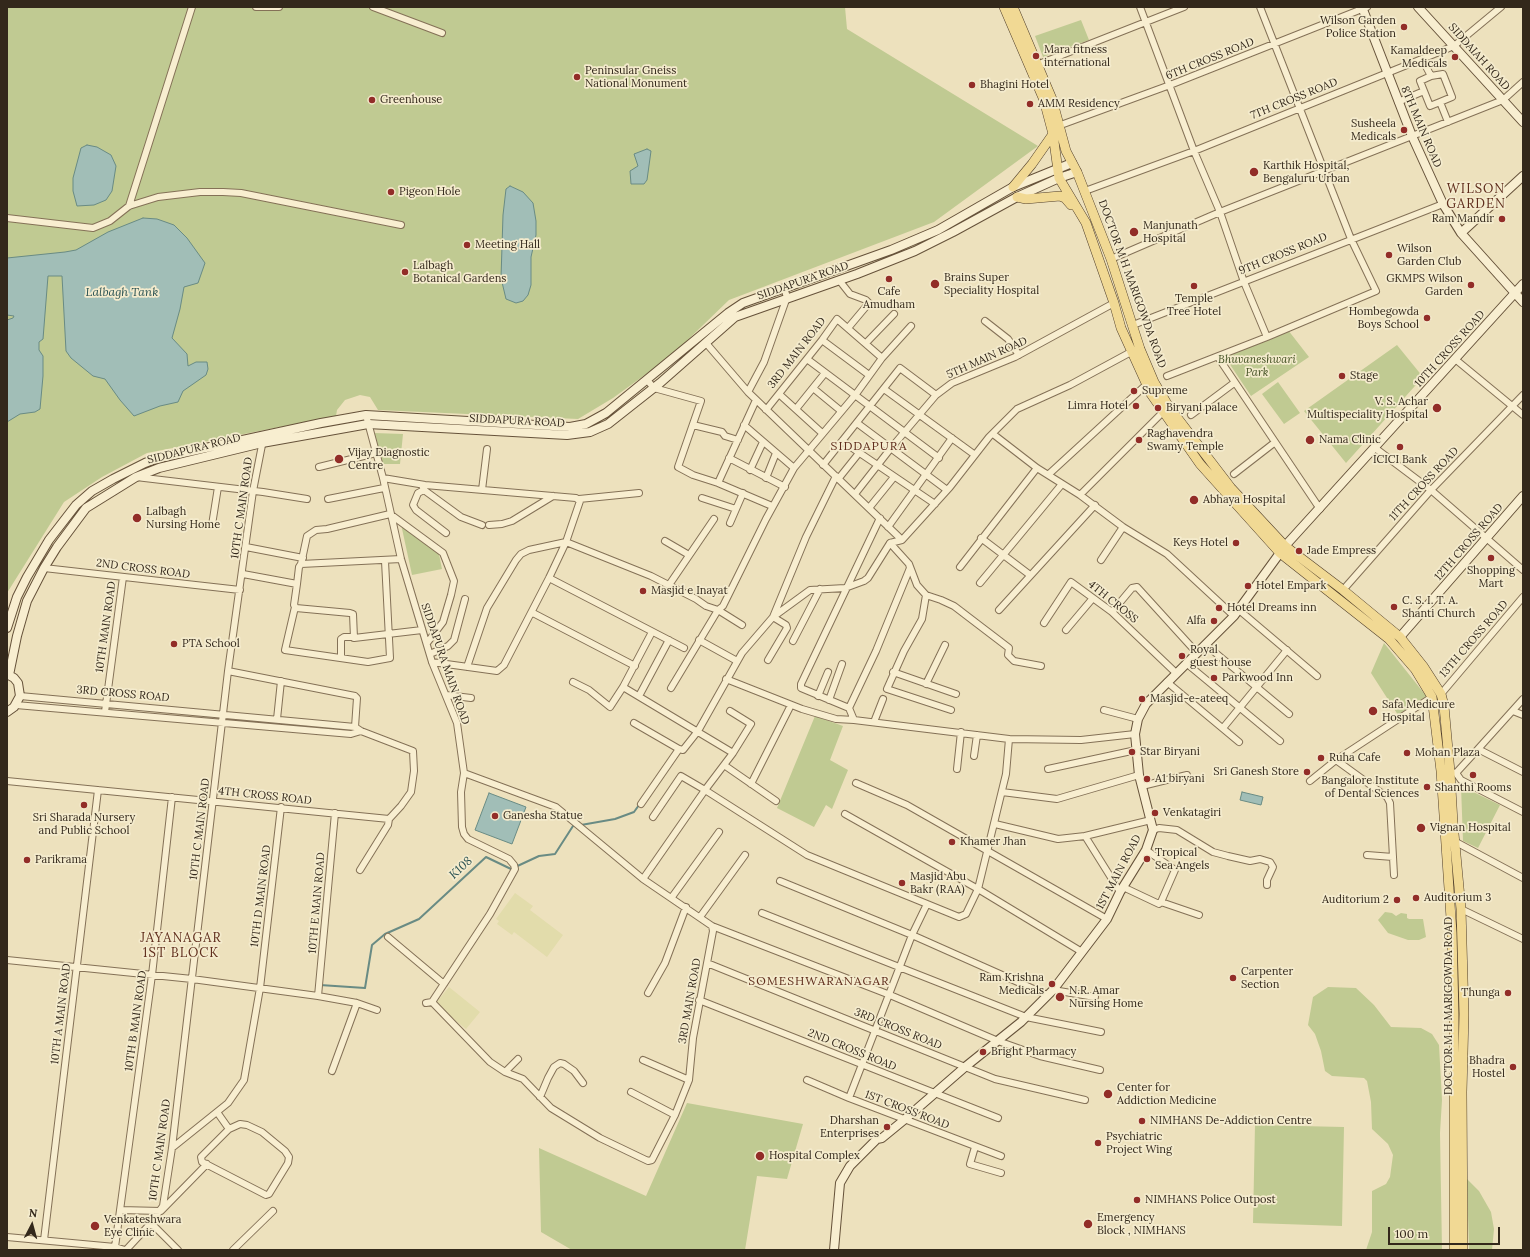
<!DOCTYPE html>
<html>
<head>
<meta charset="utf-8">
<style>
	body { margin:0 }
	#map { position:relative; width:1530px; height:1257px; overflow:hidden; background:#ede1bd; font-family:Lora,serif }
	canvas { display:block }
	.frame { position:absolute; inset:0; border:8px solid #33281b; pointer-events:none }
	.north { position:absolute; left:12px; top:1205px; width:40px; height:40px; -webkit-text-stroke:3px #f4ebcd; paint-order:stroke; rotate:6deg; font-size:11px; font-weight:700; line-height:16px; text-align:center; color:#33281b }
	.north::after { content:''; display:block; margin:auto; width:14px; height:18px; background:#33281b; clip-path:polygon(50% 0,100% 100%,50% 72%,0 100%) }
	.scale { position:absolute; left:1388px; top:1227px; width:112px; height:18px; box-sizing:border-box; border:2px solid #33281b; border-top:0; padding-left:5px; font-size:12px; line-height:14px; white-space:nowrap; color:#33281b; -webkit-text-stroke:3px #f4ebcd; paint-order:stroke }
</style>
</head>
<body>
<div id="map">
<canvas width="1530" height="1257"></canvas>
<div class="frame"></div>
<div class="north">N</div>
<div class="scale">100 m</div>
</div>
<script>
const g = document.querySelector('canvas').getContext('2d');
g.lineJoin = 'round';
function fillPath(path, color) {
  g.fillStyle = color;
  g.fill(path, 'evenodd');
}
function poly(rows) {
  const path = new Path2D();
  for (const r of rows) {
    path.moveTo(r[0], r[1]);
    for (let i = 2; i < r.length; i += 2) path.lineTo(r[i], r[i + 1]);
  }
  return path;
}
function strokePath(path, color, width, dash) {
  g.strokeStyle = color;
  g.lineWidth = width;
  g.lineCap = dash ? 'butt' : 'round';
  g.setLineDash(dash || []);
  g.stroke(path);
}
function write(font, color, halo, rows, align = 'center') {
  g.font = font + ' Lora,serif';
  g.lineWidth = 3.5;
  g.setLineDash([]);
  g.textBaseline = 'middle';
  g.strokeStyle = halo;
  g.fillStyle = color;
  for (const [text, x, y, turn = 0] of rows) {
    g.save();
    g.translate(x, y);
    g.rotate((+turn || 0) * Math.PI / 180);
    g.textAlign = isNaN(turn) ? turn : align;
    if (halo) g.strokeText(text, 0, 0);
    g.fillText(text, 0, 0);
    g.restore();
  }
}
const farmland = poly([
	[515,893,533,906,530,910,563,935,547,957,514,932,512,935,497,924,499,921,496,919],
	[449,987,480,1012,466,1029,435,1004]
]);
const green = poly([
	[7,7,845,7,847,29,1038,146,934,222,729,300,671,356,613,398,578,419,378,410,370,397,360,395,345,400,337,410,336,416,147,453,102,477,64,502,7,593],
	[1081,20,1089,40,1043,57,1035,36],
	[1288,330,1309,357,1251,396,1225,357],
	[1397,345,1423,377,1346,463,1304,411],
	[1278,382,1300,413,1284,424,1262,394],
	[374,433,403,434,400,464,382,464],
	[401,524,438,549,442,569,412,575],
	[1384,643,1427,697,1398,715,1371,673],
	[815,716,843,726,830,760,848,770,832,809,826,805,814,827,777,808],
	[1461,786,1500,805,1478,848,1463,841],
	[1385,912,1392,913,1396,916,1401,913,1407,914,1407,918,1409,919,1423,919,1426,937,1419,940,1408,940,1388,933,1378,920],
	[1328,987,1356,988,1374,1005,1391,1027,1421,1028,1432,1034,1439,1045,1442,1100,1440,1133,1442,1250,1366,1250,1372,1232,1372,1191,1386,1184,1390,1177,1393,1155,1388,1144,1372,1129,1371,1102,1367,1081,1364,1078,1332,1076,1325,1071,1321,1051,1315,1034,1308,1025,1313,997],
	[687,1103,803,1124,787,1179,757,1176,745,1250,572,1250,541,1232,539,1148,646,1196],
	[1255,1125,1344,1127,1342,1226,1253,1223],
	[1467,1179,1479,1191,1491,1212,1494,1229,1492,1250,1469,1250]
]);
const water = poly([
	[87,145,97,147,111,155,116,166,112,191,106,200,94,205,77,206,73,191,73,178,81,148,87,145],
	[647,149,651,151,647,180,644,184,631,184,630,171,638,166,634,154,647,149],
	[510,186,523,192,533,203,536,221,536,235,531,257,531,285,528,295,523,301,516,303,506,299,501,278,503,215,506,189,510,186],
	[143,218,157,219,174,225,187,238,205,263,198,283,184,287,180,309,172,338,187,354,188,366,196,362,207,362,208,369,206,375,183,391,178,402,160,406,134,416,120,400,105,379,93,376,71,358,66,351,62,276,48,276,43,339,39,342,39,350,43,356,43,376,40,409,35,412,20,414,7,422,7,320,13,318,14,316,7,315,7,258,65,252,76,250,108,232,143,218],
	[1242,792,1263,797,1261,805,1240,800,1242,792],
	[489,793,526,807,512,844,475,830,489,793]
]);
const stream = poly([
	[581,825,615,819,634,812,639,805],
	[320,985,365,988,372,945,385,934,419,919,486,857,511,869,539,856,555,854,573,826,577,825]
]);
const street = poly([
	[256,7,279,7],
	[373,7,442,33],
	[1140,7,1194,151,1220,212,1244,282,1267,337],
	[1039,64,1184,7],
	[1431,76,1443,74,1452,97,1440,102],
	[1424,91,1430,106,1440,102,1448,122],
	[1398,102,1424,91,1420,81,1431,76,1422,59],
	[1058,126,1170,85,1367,7],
	[1085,191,1194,151,1454,46,1501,7],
	[129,206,192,7],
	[7,218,93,228,110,221,129,206,158,197,200,192,223,192,241,193,401,225],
	[1111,259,1220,212,1503,100,1523,82],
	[839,280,850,294,866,300,869,303,848,328],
	[985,321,1008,339,1019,355],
	[1133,325,1443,204],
	[822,340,869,375],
	[706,343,748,392,902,540],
	[866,343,894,314],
	[1218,357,1320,509],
	[807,359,939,458],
	[1455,359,1523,415],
	[1167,376,1267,337,1376,291,1351,239,1260,7],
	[647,380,654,388,701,401,678,467,693,475,718,483],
	[813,388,841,411],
	[884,389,975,455],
	[748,392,764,362,787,297,784,288],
	[779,394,822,433],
	[756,400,718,483,772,506],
	[796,409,825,373],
	[766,410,822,340,837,319,882,358],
	[366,415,383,478,401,559,432,662,457,723,464,773,556,807,643,879,712,926,890,995,998,1041,1040,1056,1100,1070],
	[1191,415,1234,383],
	[857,423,947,490],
	[693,425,722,432,725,436,738,440],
	[744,425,794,468],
	[993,434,1037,468,1080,495,1123,527,1167,554,1234,616],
	[842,441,935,504],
	[1375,448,1431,490,1523,570],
	[729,458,785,487],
	[823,465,900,368,936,395,952,383,1015,357,1114,303],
	[319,467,376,453],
	[750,470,763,442],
	[1049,474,1147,384],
	[1234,474,1274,443],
	[136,477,263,492,307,499],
	[383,478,425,485,576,498,580,501,566,542,549,578,504,665,497,671,432,662],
	[766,478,776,453],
	[839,478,859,453],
	[422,485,424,490,461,517,482,525],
	[424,490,418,493,413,505,416,510,446,533],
	[482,490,487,449],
	[855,494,891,448,936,395],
	[1080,495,1163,412],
	[702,498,736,509],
	[328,499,384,488],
	[579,499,639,493],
	[869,508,894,477],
	[880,518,801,684,801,688,849,708,854,720,1009,739],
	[730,523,743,493],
	[212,525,218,487],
	[489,525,502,524,512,521,553,496],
	[888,527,952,438],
	[981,538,1030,575],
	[665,541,689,555],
	[246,547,303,558],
	[1101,560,1123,527],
	[301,564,307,536,316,530,327,529,390,514,443,553,454,581,451,595,443,622,427,643],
	[909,564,917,585,926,595,922,619,904,651,887,689,951,710],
	[960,567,1037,468],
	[44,568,240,590],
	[243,574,297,584,299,567,301,564,401,559],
	[549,578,684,648],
	[980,583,1062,484],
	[297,584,294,605,296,608,350,613,353,614,354,638,422,630],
	[669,585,714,519],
	[1343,590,1431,490,1523,395],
	[926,595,941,600,954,606,1009,648,1008,655,1014,661,1041,666],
	[295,607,285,650,368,662,390,658,385,561],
	[999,610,1095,505],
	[1239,610,1317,676],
	[1112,612,1132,588,1137,587,1197,653],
	[533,613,635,666],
	[1044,623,1071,582,1112,612,1176,673],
	[1066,630,1093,598],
	[699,640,737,661],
	[793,641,820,589],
	[1206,645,1289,714],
	[430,654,448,646,454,640,465,599],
	[341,658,341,639,344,637,353,637],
	[768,660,787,628,786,625,773,617,806,537,836,476],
	[1186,663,1280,741],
	[467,667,487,608,516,560,521,554,529,550,566,542,651,576,696,599,706,606,718,610,723,606,766,519,794,468,856,394,882,358,911,326],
	[228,671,355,696,357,698,355,727],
	[893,672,956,694],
	[726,679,802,709,836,719,854,720],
	[573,682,589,690,610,707,623,687,652,632],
	[1167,682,1239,742],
	[926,684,945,645],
	[623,687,733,753,705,790,807,855,959,917,966,914,978,889,1082,952],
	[671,688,718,610,742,625],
	[1441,694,1523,597],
	[446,695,471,698],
	[20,696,355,727,361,731,413,751,414,771,411,792,401,806,389,819],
	[639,696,669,640],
	[818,696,828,672],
	[1523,699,1478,749,1523,772],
	[829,700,842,664],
	[16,705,351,734,361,731],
	[849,708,876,651,910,568,909,564,890,543],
	[1104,710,1138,719],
	[730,711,751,724,733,753],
	[1513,711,1523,715],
	[105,712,123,577],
	[277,719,281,681],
	[874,722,883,699],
	[634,723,679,749,683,750,698,731,742,653,773,617,810,590,845,588,864,581,868,578,890,543,902,540,950,487,989,437,1017,409,1070,385,1131,352],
	[1223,728,1287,650],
	[974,756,977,735],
	[1336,760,1387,797,1390,803,1394,875],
	[724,765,776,801],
	[957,769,961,732],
	[1048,769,1136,750],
	[1450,772,1456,773,1461,780,1523,812],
	[1456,773,1478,749],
	[7,781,389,819,388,825,360,870],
	[1310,781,1336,760,1432,697],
	[856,783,907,805,1107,919],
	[751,784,791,705],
	[1142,786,1187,775],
	[1002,792,1057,799,1139,775],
	[641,804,679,749],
	[845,814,978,889,1006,774,1009,739,1081,740,1135,734],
	[995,824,1058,839,1085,836],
	[1153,830,1159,828,1177,830,1213,852,1228,856,1250,861,1260,859,1270,862,1273,867,1267,880,1267,885],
	[1454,841,1523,878],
	[1146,850,1175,870,1161,902],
	[1367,855,1393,857],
	[643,879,705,790,681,776,653,817],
	[780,881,912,935,1047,995],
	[1123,887,1159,904,1161,902,1199,915],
	[1120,892,1085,836,1151,820],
	[672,897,719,832],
	[1461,909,1523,939],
	[762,913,1026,1017,1101,1032],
	[700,917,745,855],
	[388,937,444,984],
	[7,960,192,979,318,996,357,1003,377,1010],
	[707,963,995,1079,1085,1100],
	[1053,990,1095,997],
	[648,993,665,963,686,907],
	[318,996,335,813],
	[699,1000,998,1118],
	[432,1002,490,1062,505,1072,523,1079,551,1108,600,1138,648,1161,652,1160,675,1115,689,1080,693,1038,713,931,712,926],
	[426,1003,432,1002,490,914,515,869,514,865,509,859,468,839,464,834,462,827,461,792,464,773],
	[643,1060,689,1080],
	[332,1071,357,1003],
	[505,1072,518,1059],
	[807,1080,849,1098,1001,1156],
	[631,1092,675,1115],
	[540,1097,548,1078,554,1067,560,1063,564,1064,574,1071,583,1083],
	[849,1098,912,935,927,904],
	[217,1112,229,1129,201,1157,202,1162,266,1195,269,1194,288,1163,289,1157,285,1151,262,1132,247,1125,240,1124,229,1129],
	[975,1147,970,1164,1001,1173],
	[172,1148,228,1103,244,1080,260,988,281,807],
	[120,1210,161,1211,207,1164],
	[151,1223,178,1250],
	[7,1237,115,1247,125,1250],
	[44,1240,98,790],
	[115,1247,152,975,172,797],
	[126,1250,151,1223,163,1206,172,1148,228,671,253,491,263,440],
	[233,1250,273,1211]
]);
const secondary = poly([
	[1362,7,1412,136,1443,204,1461,233,1523,302],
	[1418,7,1523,122],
	[1461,233,1523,176],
	[7,628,17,597,27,577,49,540,76,505,92,491,113,479,145,463,155,459,321,423,366,415,570,427,586,424,606,413,728,313,743,303,891,250,938,230,1013,187,1072,163],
	[1400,637,1523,496],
	[7,674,14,678,18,683,20,696,14,707,7,712],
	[9,675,17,636,27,601,44,568,57,547,86,508,136,477,159,468,262,443,368,424,567,435,590,432,608,424,660,383,735,317,857,274,915,251,953,232,1017,197,1059,178,1077,172],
	[834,1250,840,1183,850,1166,877,1139,882,1138,904,1120,965,1067,1021,1022,1053,990,1107,919,1120,892,1146,850,1153,830,1139,775,1135,734,1138,719,1146,704,1234,616,1285,546,1523,284]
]);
const primary = poly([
	[1004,7,1044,100,1053,134,1059,178,1086,223,1114,303,1121,328,1151,394,1200,464,1280,553,1389,639,1415,669,1432,697,1441,771,1452,933,1454,1014,1454,1250],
	[1013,7,1052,99,1066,151,1077,172,1111,259,1140,349,1154,382,1169,407,1231,488,1285,546,1343,590,1400,637,1423,666,1441,694,1444,706,1450,772,1453,823,1461,909,1464,1014,1462,1092,1463,1250],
	[1013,187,1032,164,1053,134],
	[1017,197,1026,199,1060,196,1065,198,1071,205]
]);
const markers = [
	[1404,27,4,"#922d28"],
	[1036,56,4,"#922d28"],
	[1455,57,4,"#922d28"],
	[577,77,4,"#922d28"],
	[972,85,4,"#922d28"],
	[372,100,4,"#922d28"],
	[1030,104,4,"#922d28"],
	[1404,130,4,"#922d28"],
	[1254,172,5,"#922d28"],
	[391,192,4,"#922d28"],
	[1502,219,4,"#922d28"],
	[1134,232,5,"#922d28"],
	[467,245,4,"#922d28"],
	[1389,255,4,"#922d28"],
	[405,272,4,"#922d28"],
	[889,279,4,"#922d28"],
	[935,284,5,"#922d28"],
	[1471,285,4,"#922d28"],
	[1194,286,4,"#922d28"],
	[1427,318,4,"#922d28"],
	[1342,376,4,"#922d28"],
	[1134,391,4,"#922d28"],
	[1136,406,4,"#922d28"],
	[1158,408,4,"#922d28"],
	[1437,408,5,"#922d28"],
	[1139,440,4,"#922d28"],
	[1310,440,5,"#922d28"],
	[1400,447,4,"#922d28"],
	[339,459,5,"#922d28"],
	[1194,500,5,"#922d28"],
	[137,518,5,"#922d28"],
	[1236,543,4,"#922d28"],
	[1299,551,4,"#922d28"],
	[1491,558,4,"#922d28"],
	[1248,586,4,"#922d28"],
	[643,591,4,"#922d28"],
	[1394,607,4,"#922d28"],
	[1219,608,4,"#922d28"],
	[1214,621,4,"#922d28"],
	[174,644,4,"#922d28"],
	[1182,656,4,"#922d28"],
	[1214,678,4,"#922d28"],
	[1142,699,4,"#922d28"],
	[1373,711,5,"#922d28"],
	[1132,752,4,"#922d28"],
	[1407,753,4,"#922d28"],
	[1321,758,4,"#922d28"],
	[1307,772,4,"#922d28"],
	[1473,775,4,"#922d28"],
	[1147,779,4,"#922d28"],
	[1427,787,4,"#922d28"],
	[84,805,4,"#922d28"],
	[1155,813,4,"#922d28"],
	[495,816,4,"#922d28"],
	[1421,828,5,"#922d28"],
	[952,842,4,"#922d28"],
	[1147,859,4,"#922d28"],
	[27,860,4,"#922d28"],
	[902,883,4,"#922d28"],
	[1416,898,4,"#922d28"],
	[1397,900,4,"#922d28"],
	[1233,978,4,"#922d28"],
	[1052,984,4,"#922d28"],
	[1508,993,4,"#922d28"],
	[1060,997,5,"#922d28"],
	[983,1052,4,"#922d28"],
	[1513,1067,4,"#922d28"],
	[1108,1094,5,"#922d28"],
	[1142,1121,4,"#922d28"],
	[887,1127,4,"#922d28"],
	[1098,1143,4,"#922d28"],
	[760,1156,5,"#922d28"],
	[1137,1200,4,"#922d28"],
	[1088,1224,5,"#922d28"],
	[95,1226,5,"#922d28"]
];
const poiNames = [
	["Wilson Garden",1396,21,"right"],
	["Police Station",1396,34,"right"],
	["Mara fitness",1044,50],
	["international",1044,63],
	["Kamaldeep",1447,51,"right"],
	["Medicals",1447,64,"right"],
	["Peninsular Gneiss",585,71],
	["National Monument",585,84],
	["Bhagini Hotel",980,85],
	["Greenhouse",380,100],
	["AMM Residency",1038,104],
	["Susheela",1396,124,"right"],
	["Medicals",1396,137,"right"],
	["Karthik Hospital,",1263,166],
	["Bengaluru Urban",1263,179],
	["Pigeon Hole",399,192],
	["Ram Mandir",1494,219,"right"],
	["Manjunath",1143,226],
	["Hospital",1143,239],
	["Meeting Hall",475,245],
	["Wilson",1397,249],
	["Garden Club",1397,262],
	["Lalbagh",413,266],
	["Botanical Gardens",413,279],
	["Brains Super",944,278],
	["Speciality Hospital",944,291],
	["GKMPS Wilson",1463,279,"right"],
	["Garden",1463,292,"right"],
	["Cafe",889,292,"center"],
	["Amudham",889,305,"center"],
	["Temple",1194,299,"center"],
	["Tree Hotel",1194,312,"center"],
	["Hombegowda",1419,312,"right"],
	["Boys School",1419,325,"right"],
	["Stage",1350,376],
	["Supreme",1142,391],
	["V. S. Achar",1428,402,"right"],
	["Multispeciality Hospital",1428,415,"right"],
	["Limra Hotel",1128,406,"right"],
	["Biryani palace",1166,408],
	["Raghavendra",1147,434],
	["Swamy Temple",1147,447],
	["Nama Clinic",1319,440],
	["Vijay Diagnostic",348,453],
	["Centre",348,466],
	["ICICI Bank",1400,460,"center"],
	["Abhaya Hospital",1203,500],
	["Lalbagh",146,512],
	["Nursing Home",146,525],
	["Keys Hotel",1228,543,"right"],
	["Jade Empress",1307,551],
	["Shopping",1491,571,"center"],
	["Mart",1491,584,"center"],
	["Hotel Empark",1256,586],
	["Masjid e Inayat",651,591],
	["C. S. I. T. A.",1402,601],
	["Shanti Church",1402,614],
	["Hotel Dreams inn",1227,608],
	["Alfa",1206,621,"right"],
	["PTA School",182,644],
	["Royal",1190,650],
	["guest house",1190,663],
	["Parkwood Inn",1222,678],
	["Masjid-e-ateeq",1150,699],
	["Safa Medicure",1382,705],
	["Hospital",1382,718],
	["Star Biryani",1140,752],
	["Mohan Plaza",1415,753],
	["Ruha Cafe",1329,758],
	["Sri Ganesh Store",1299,772,"right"],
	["A1 biryani",1155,779],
	["Bangalore Institute",1419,781,"right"],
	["of Dental Sciences",1419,794,"right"],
	["Shanthi Rooms",1473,788,"center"],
	["Venkatagiri",1163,813],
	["Ganesha Statue",503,816],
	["Sri Sharada Nursery",84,818,"center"],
	["and Public School",84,831,"center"],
	["Vignan Hospital",1430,828],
	["Khamer Jhan",960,842],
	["Tropical",1155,853],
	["Sea Angels",1155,866],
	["Parikrama",35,860],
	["Masjid Abu",910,877],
	["Bakr (RAA)",910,890],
	["Auditorium 3",1424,898],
	["Auditorium 2",1389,900,"right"],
	["Carpenter",1241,972],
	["Section",1241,985],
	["Ram Krishna",1044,978,"right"],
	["Medicals",1044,991,"right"],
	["N.R. Amar",1069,991],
	["Nursing Home",1069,1004],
	["Thunga",1500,993,"right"],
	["Bright Pharmacy",991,1052],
	["Bhadra",1505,1061,"right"],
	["Hostel",1505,1074,"right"],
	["Center for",1117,1088],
	["Addiction Medicine",1117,1101],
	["Dharshan",879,1121,"right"],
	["Enterprises",879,1134,"right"],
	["NIMHANS De-Addiction Centre",1150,1121],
	["Psychiatric",1106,1137],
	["Project Wing",1106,1150],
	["Hospital Complex",769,1156],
	["NIMHANS Police Outpost",1145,1200],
	["Emergency",1097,1218],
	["Block , NIMHANS",1097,1231],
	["Venkateshwara",104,1220],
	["Eye Clinic",104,1233]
];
const streetNames = [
	["SIDDAIAH ROAD",1479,57,48],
	["6TH CROSS ROAD",1210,59,-22],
	["7TH CROSS ROAD",1294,99,-22],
	["8TH MAIN ROAD",1421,127,67],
	["9TH CROSS ROAD",1283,254,-22],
	["SIDDAPURA ROAD",803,281,-19],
	["DOCTOR M H MARIGOWDA ROAD",1132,284,70],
	["10TH CROSS ROAD",1450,349,-48],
	["3RD MAIN ROAD",797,353,-52],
	["5TH MAIN ROAD",987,358,-24],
	["SIDDAPURA ROAD",517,421,3],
	["SIDDAPURA ROAD",194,449,-14],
	["11TH CROSS ROAD",1424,484,-47],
	["10TH C MAIN ROAD",242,508,-82],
	["12TH CROSS ROAD",1469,542,-49],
	["2ND CROSS ROAD",143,569,7],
	["4TH CROSS",1113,602,39],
	["10TH MAIN ROAD",106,627,-82],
	["13TH CROSS ROAD",1474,639,-49],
	["SIDDAPURA MAIN ROAD",445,664,71],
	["3RD CROSS ROAD",123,694,5],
	["4TH CROSS ROAD",265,796,6],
	["10TH C MAIN ROAD",200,829,-83],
	["1ST MAIN ROAD",1119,872,-62],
	["10TH D MAIN ROAD",261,896,-83],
	["10TH E MAIN ROAD",317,903,-85],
	["3RD MAIN ROAD",690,1001,-80],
	["DOCTOR M H MARIGOWDA ROAD",1449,1006,-90],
	["10TH A MAIN ROAD",61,1014,-83],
	["10TH B MAIN ROAD",136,1021,-82],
	["3RD CROSS ROAD",898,1029,22],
	["2ND CROSS ROAD",852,1050,22],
	["1ST CROSS ROAD",907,1110,21],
	["10TH C MAIN ROAD",160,1150,-82]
];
const parkNames = [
	["Bhuvaneshwari",1257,360],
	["Park",1257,373]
];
const waterNames = [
	["Lalbagh Tank",122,293],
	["K108",461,868,-43]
];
const neighbourhoodNames = [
	["SIDDAPURA",869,447],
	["SOMESHWARANAGAR",819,982]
];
const quarterNames = [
	["WILSON",1476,189],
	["GARDEN",1476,204],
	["JAYANAGAR",181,938],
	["1ST BLOCK",181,953]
];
fillPath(farmland, '#e2dcab');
fillPath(green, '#c0ca92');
fillPath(water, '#a1beb7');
strokePath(water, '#698b84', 1);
strokePath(stream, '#698b84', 2);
strokePath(street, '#847157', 8);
strokePath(secondary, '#66523a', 10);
strokePath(primary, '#513f2b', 10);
strokePath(street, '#f8eed0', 6);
strokePath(secondary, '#f8eed0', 8);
strokePath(primary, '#f1d994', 9);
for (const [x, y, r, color] of markers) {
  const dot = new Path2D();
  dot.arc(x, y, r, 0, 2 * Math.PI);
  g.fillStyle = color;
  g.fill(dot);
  strokePath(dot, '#f4ebcd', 1.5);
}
write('11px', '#33281b', '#f4ebcd', poiNames, 'left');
write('11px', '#33281b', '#f4ebcd', streetNames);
write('italic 11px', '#425022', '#f4ebcd', parkNames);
write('italic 12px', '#2b5353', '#f4ebcd', waterNames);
g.letterSpacing = '1px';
write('12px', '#5f2d1c', '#f4ebcd', neighbourhoodNames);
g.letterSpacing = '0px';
g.letterSpacing = '1px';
write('13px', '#5f2d1c', '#f4ebcd', quarterNames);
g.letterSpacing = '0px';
</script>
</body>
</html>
